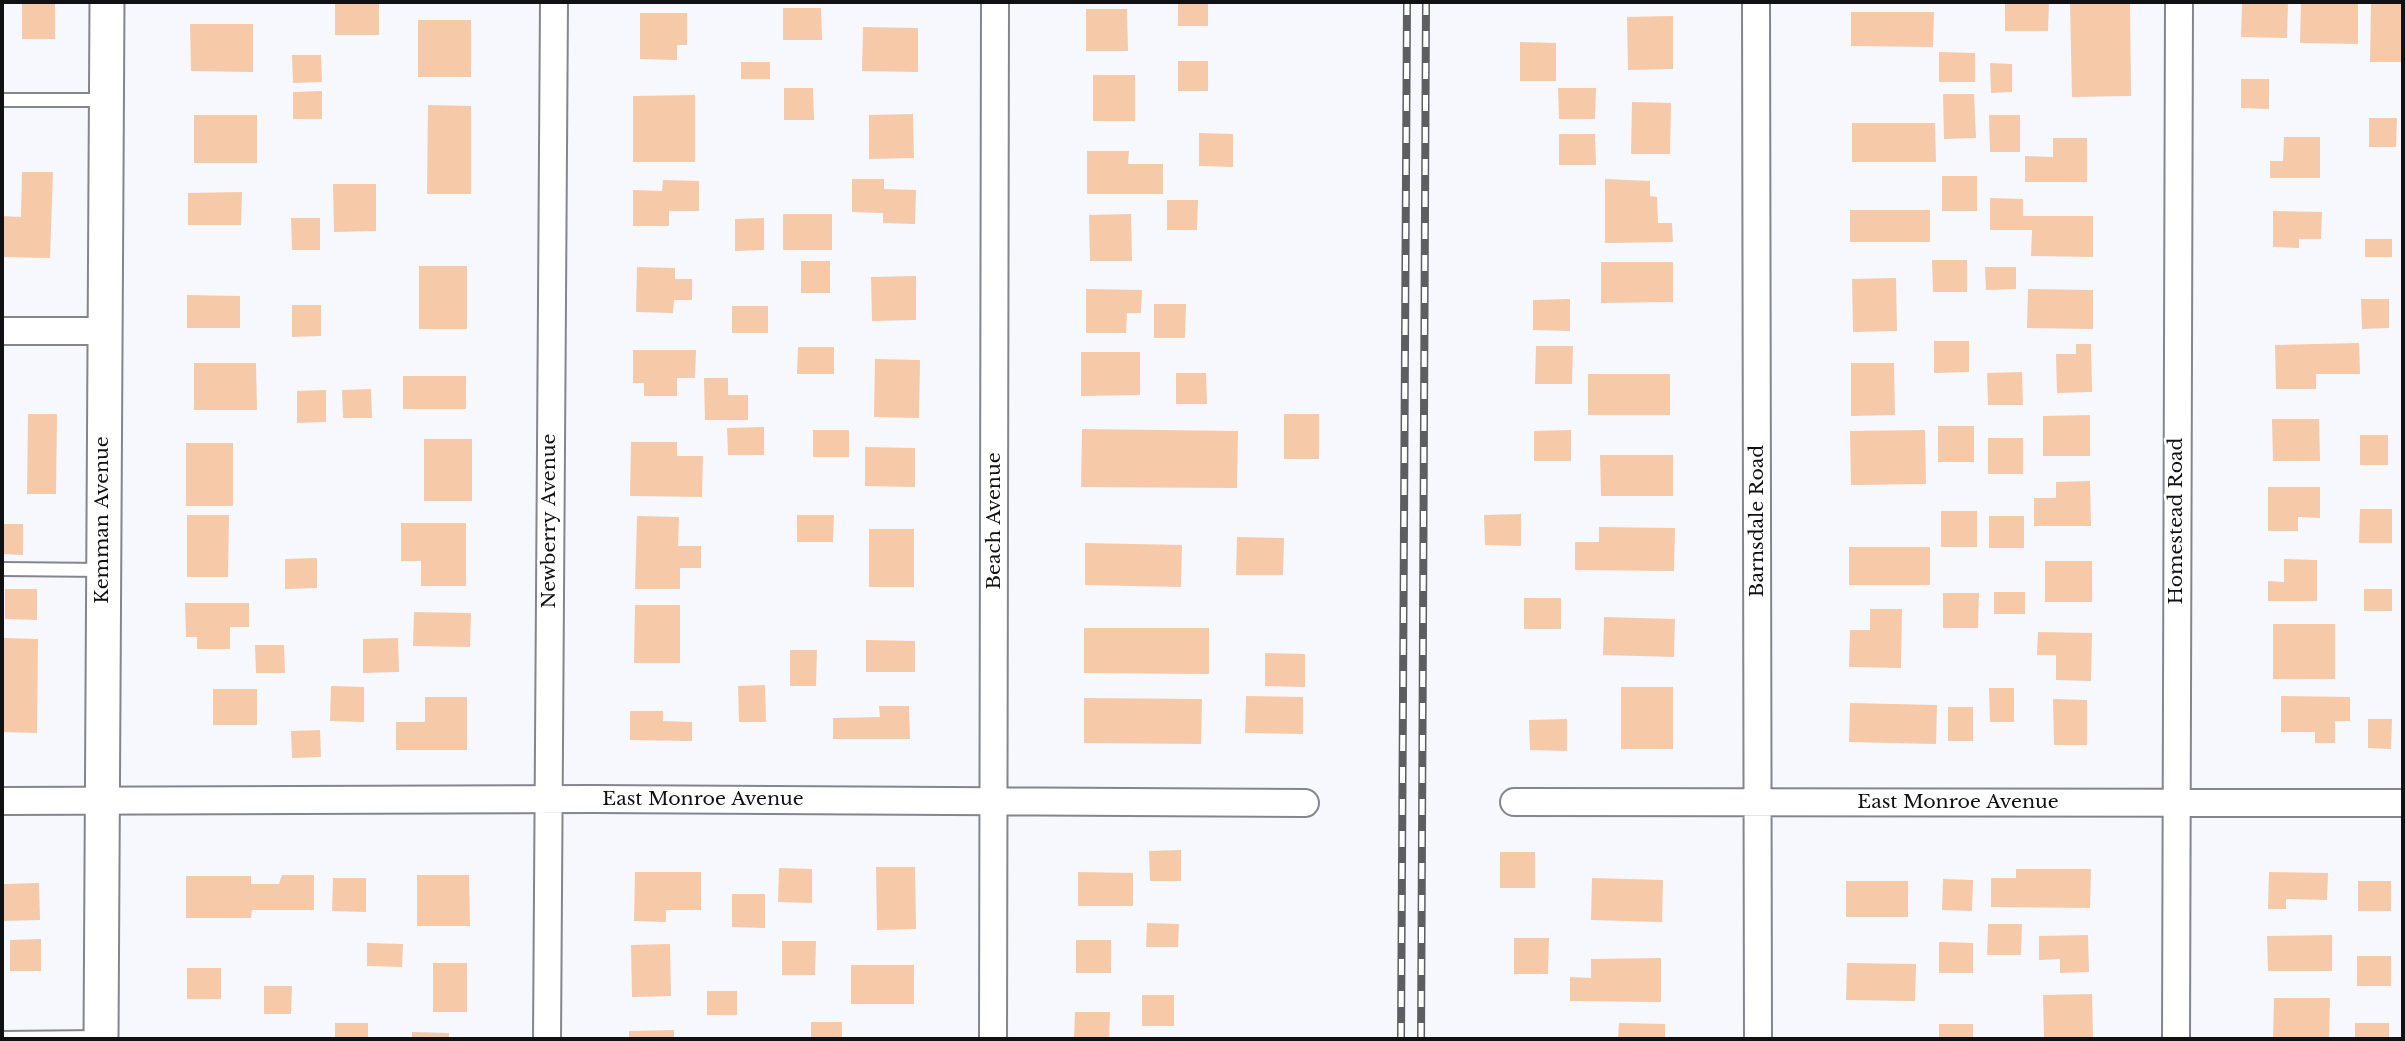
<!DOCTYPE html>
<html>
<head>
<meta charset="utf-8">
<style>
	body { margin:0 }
	#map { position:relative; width:2405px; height:1041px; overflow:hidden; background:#f7f8fe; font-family:"Libre Baskerville",serif }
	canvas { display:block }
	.frame { position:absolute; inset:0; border:4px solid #111114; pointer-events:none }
</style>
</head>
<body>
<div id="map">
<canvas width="2405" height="1041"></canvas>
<div class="frame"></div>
</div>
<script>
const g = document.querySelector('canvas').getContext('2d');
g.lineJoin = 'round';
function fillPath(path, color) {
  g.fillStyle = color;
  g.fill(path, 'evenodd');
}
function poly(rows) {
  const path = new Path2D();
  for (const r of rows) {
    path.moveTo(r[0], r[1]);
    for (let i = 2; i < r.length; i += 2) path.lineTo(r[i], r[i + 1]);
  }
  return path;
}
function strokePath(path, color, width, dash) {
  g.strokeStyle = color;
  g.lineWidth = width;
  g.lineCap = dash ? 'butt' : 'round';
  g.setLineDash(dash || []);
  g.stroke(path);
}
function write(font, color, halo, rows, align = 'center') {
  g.font = font + ' "Libre Baskerville",serif';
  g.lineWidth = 5;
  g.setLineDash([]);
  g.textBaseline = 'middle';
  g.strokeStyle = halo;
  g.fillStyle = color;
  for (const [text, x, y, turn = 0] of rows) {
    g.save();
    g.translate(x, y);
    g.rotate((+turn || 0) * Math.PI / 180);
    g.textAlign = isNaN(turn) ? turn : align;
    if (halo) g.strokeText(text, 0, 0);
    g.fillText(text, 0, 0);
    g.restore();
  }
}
const building = poly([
	[22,2,55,2,55,39,22,39],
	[1178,2,1208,2,1208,26,1178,26],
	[2005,2,2049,2,2048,31,2005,31],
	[2070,2,2130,2,2131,96,2072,97],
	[2242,2,2288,2,2287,38,2241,37],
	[2301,2,2358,2,2358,44,2300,43],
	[2371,2,2403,2,2403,62,2370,62],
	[379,3,379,35,335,35,335,4],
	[783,8,821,8,822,40,783,40],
	[1086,9,1127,9,1128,51,1086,51],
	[1851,12,1934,12,1933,47,1851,46],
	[640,13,687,13,687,45,677,45,677,60,640,59],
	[1673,16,1673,69,1628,70,1627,17],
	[418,20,471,20,471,77,418,77],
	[190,24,253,24,253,72,191,71],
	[863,27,918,28,918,72,862,71],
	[1520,42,1556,43,1556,81,1520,81],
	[1939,52,1975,53,1975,82,1939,82],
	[292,55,321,55,322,82,293,83],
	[1178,61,1208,61,1208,91,1178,91],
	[741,62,770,62,770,79,741,79],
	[1990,63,2012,64,2012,92,1991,93],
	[1093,75,1135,75,1135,121,1093,121],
	[2241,79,2269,79,2269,109,2241,108],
	[784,88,813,88,814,120,784,120],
	[1558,88,1596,88,1595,119,1559,119],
	[322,91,322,119,293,119,293,92],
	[1943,94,1974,94,1976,138,1944,139],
	[695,95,695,162,633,162,633,96],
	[1632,102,1671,103,1670,154,1631,154],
	[428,105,471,106,471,194,427,194],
	[913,114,914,158,869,159,869,115],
	[194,115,257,115,257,163,194,163],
	[1989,115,2020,115,2020,152,1990,152],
	[2369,118,2397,118,2396,147,2369,147],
	[1852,123,1935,123,1936,162,1852,162],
	[1199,133,1233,134,1233,167,1199,166],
	[1559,134,1595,134,1596,165,1559,165],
	[2284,137,2320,137,2320,178,2270,178,2270,161,2283,161],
	[2053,138,2087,138,2087,182,2025,182,2025,156,2053,157],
	[1087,151,1129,151,1128,164,1163,164,1163,194,1087,194],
	[22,172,53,172,50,258,2,257,2,216,21,217],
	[1942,176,1977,176,1977,211,1942,211],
	[852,179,884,179,884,189,916,190,915,224,883,223,883,213,852,212],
	[1605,179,1650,181,1650,196,1657,197,1658,223,1672,223,1673,242,1605,243],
	[663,180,699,181,699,211,669,211,669,226,633,226,633,190,662,191],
	[333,184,376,184,376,231,334,232],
	[242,192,241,225,188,225,188,193],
	[1990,198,2023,199,2023,216,2093,216,2093,257,2031,256,2032,230,1990,230],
	[1167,200,1198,200,1197,230,1167,230],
	[1850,210,1930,210,1930,242,1850,242],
	[2273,211,2322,212,2321,239,2299,239,2299,248,2273,247],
	[783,214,832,214,832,250,783,250],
	[1131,214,1132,261,1090,261,1089,215],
	[291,218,320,218,320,250,292,250],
	[764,218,764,250,735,251,735,219],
	[2365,239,2392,239,2392,257,2365,257],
	[1932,260,1967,260,1967,292,1933,292],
	[801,261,830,261,830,293,801,293],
	[1601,262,1673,262,1673,302,1601,303],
	[419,266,467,266,467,329,419,329],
	[637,267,675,268,675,279,692,279,692,300,674,300,673,313,636,312],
	[1985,267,2016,267,2016,289,1986,290],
	[916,276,916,320,872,321,871,277],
	[1896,278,1897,331,1853,332,1852,279],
	[1086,289,1142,290,1141,313,1127,313,1126,333,1086,333],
	[2028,289,2093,290,2093,329,2027,328],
	[187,295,240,296,240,328,187,328],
	[1570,299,1570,331,1533,330,1533,300],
	[2361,299,2389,299,2389,328,2362,329],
	[1154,304,1186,304,1185,338,1154,338],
	[292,305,321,305,321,336,292,337],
	[732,306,768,306,768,333,732,333],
	[1934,341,1969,341,1969,372,1934,373],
	[2359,343,2360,374,2316,374,2316,389,2276,389,2275,345],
	[2076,344,2091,344,2092,392,2057,393,2056,354,2076,354],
	[1536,346,1573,346,1572,384,1535,384],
	[798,347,834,347,834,374,797,374],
	[633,350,696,350,695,378,677,378,677,396,644,396,644,383,633,383],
	[1081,352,1140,352,1140,395,1081,396],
	[875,359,920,360,919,418,874,417],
	[194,363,256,363,257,410,194,410],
	[1851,363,1894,363,1895,415,1851,416],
	[2022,372,2023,405,1988,405,1987,373],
	[1176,373,1206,373,1207,404,1176,404],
	[1588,374,1670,374,1670,415,1588,415],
	[403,376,466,376,466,409,403,409],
	[704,378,728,378,728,395,748,395,748,420,705,420],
	[371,389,372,418,343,418,342,390],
	[326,390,326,422,297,423,297,391],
	[28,414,57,414,56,494,27,494],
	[1284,414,1319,414,1319,459,1284,459],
	[2090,415,2090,456,2043,456,2043,416],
	[2272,419,2319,419,2320,461,2273,461],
	[1938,426,1974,426,1974,462,1938,462],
	[764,427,764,455,728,455,727,428],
	[1082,429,1238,431,1237,488,1081,487],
	[813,430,849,430,849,457,813,457],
	[1571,430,1571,461,1534,461,1534,431],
	[1925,430,1926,484,1851,485,1850,431],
	[2360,435,2388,435,2388,465,2360,465],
	[1988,438,2023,438,2023,474,1988,474],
	[424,439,472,439,472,501,424,501],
	[631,442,677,442,677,456,703,456,702,497,630,496],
	[186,443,233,443,233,506,186,506],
	[865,447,915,448,915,487,865,486],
	[1600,455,1673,455,1673,496,1601,496],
	[2090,481,2091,526,2034,526,2034,498,2056,498,2056,482],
	[2268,487,2320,487,2320,518,2298,517,2298,531,2268,531],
	[2360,509,2392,509,2392,543,2359,543],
	[1941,511,1977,511,1977,547,1941,547],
	[1521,514,1521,546,1485,545,1484,515],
	[187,515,229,515,228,577,187,577],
	[797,515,834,515,833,542,797,542],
	[637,516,679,517,678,546,701,546,701,568,680,568,680,589,635,589],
	[1989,516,2024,516,2024,548,1989,548],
	[401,523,466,523,466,586,421,586,421,561,401,561],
	[2,524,23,524,23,555,2,554],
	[1599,527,1675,528,1674,571,1575,570,1575,542,1599,542],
	[869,529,914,529,914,587,869,587],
	[1237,537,1284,538,1283,575,1236,575],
	[1085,543,1182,545,1181,587,1085,585],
	[1849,547,1930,547,1930,585,1849,585],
	[317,558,317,588,285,589,285,559],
	[2284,559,2317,560,2317,601,2268,601,2268,581,2284,582],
	[2045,561,2092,561,2092,602,2045,602],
	[5,589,37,589,37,620,5,619],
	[2364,589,2392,589,2392,611,2364,611],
	[1994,592,2025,592,2025,614,1994,614],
	[1943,593,1979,593,1978,628,1943,628],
	[1524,598,1561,598,1561,629,1524,629],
	[185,603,249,603,249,627,230,627,230,649,197,649,197,637,186,637],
	[635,605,680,605,680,663,634,663],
	[1870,609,1902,609,1901,668,1849,667,1850,630,1870,630],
	[414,612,471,613,470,647,413,646],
	[1604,617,1675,619,1674,657,1603,655],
	[2273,624,2335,624,2335,679,2273,679],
	[1084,628,1209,628,1209,674,1084,673],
	[2038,632,2092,633,2091,681,2056,680,2056,655,2037,655],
	[2,638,38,639,37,733,2,732],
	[398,638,399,672,363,673,363,639],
	[866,640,915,641,915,672,866,672],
	[255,645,284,645,285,673,256,673],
	[790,650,817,650,816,686,790,686],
	[1265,653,1305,654,1305,687,1265,686],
	[765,685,766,722,739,722,738,686],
	[331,686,364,687,364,722,330,721],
	[1621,687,1673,687,1673,749,1621,749],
	[1989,688,2014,688,2014,722,1990,722],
	[213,689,257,689,257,725,213,725],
	[1246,696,1303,697,1303,734,1245,733],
	[2281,696,2350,697,2350,721,2335,721,2335,743,2315,743,2315,732,2281,732],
	[425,697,467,697,467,750,396,750,396,722,425,722],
	[1084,698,1202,699,1201,744,1084,743],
	[2053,699,2087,700,2087,745,2054,745],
	[1850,703,1937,705,1936,744,1849,742],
	[879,706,909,706,910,739,833,739,833,718,880,717],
	[1948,707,1973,707,1973,741,1948,741],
	[630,711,663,711,663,721,692,722,692,741,630,740],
	[1567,719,1567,751,1530,750,1529,720],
	[2368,719,2392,719,2391,749,2368,748],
	[320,730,321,757,292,758,291,731],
	[1181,850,1181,881,1150,881,1149,851],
	[1500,852,1535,852,1535,888,1500,888],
	[876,867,915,867,916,929,877,930],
	[779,868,812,869,812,903,778,902],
	[2016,869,2091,869,2090,908,1991,907,1991,878,2016,878],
	[635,872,701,872,701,910,666,910,666,922,634,921],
	[1078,872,1133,873,1133,906,1078,906],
	[2269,872,2328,873,2327,900,2286,899,2286,909,2268,909],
	[282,875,314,875,314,910,252,910,251,918,186,918,186,876,251,876,251,884,279,884],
	[417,875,469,875,470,926,417,926],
	[333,878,366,878,366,912,332,911],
	[1592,878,1663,880,1662,922,1591,920],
	[1943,879,1973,880,1972,911,1942,910],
	[1846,881,1908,881,1908,917,1846,917],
	[2358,881,2391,881,2391,911,2358,911],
	[39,883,40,920,3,921,3,884],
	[732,894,765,894,765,928,732,927],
	[1147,923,1179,924,1178,947,1146,947],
	[1988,924,2022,924,2021,955,1987,955],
	[2088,935,2089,972,2060,973,2060,959,2039,960,2039,936],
	[2332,935,2332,971,2268,971,2267,936],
	[1514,938,1549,938,1548,974,1514,974],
	[41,939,41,971,10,971,10,940],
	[1076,940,1111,940,1111,973,1076,973],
	[782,941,816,941,815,975,782,975],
	[1939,942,1973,943,1973,973,1939,973],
	[367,943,403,944,402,967,367,966],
	[670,944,671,996,632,997,631,945],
	[2357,956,2391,956,2391,986,2357,986],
	[1661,958,1661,1002,1570,1001,1570,977,1591,978,1591,959],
	[433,963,467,963,467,1012,433,1012],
	[1847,963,1916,964,1915,1001,1846,1000],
	[851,965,914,965,914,1004,851,1004],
	[187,968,221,968,221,999,187,999],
	[264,986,292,986,291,1014,264,1014],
	[707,991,737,991,737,1015,707,1015],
	[2092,994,2093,1039,2044,1039,2043,995],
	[1142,995,1174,995,1174,1026,1142,1026],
	[2274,998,2330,998,2329,1039,2273,1039],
	[1075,1012,1110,1012,1109,1039,1074,1039],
	[811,1022,842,1022,842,1039,811,1039],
	[335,1023,368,1023,368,1039,335,1039],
	[1619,1023,1665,1024,1665,1039,1618,1039],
	[2355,1023,2389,1023,2389,1039,2355,1039],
	[1939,1024,1973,1024,1973,1039,1939,1039],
	[674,1030,674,1039,629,1039,629,1031],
	[412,1032,449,1033,449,1039,412,1039]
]);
const service = poly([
	[2,100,106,100],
	[2,569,103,570],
	[2,1038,100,1037]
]);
const minor = poly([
	[1756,2,1758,1039],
	[2,331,104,331],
	[2,801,592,799,1305,803],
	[1514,802,2403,803],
	[547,1039,554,2],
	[993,1039,995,2],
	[2176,1039,2179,2]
]);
const tertiary = poly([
	[101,1039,107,2]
]);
const rail = poly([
	[1401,1039,1407,2],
	[1421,1039,1426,2]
]);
const streetNames = [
	["Kemman Avenue",103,520,-90],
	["Newberry Avenue",550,521,-90],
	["Beach Avenue",995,521,-90],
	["Barnsdale Road",1758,521,-90],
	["Homestead Road",2177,521,-90],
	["East Monroe Avenue",703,800],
	["East Monroe Avenue",1958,803]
];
fillPath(building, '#f6c9a8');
strokePath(service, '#84858d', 16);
strokePath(minor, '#84858d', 30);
strokePath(tertiary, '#84858d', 37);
strokePath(service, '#fff', 12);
strokePath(minor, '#fff', 26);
strokePath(tertiary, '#fff', 33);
strokePath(rail, '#5d5e62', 8);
strokePath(rail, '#fff', 5, [16]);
write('19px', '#111114', '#fff', streetNames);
</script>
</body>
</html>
